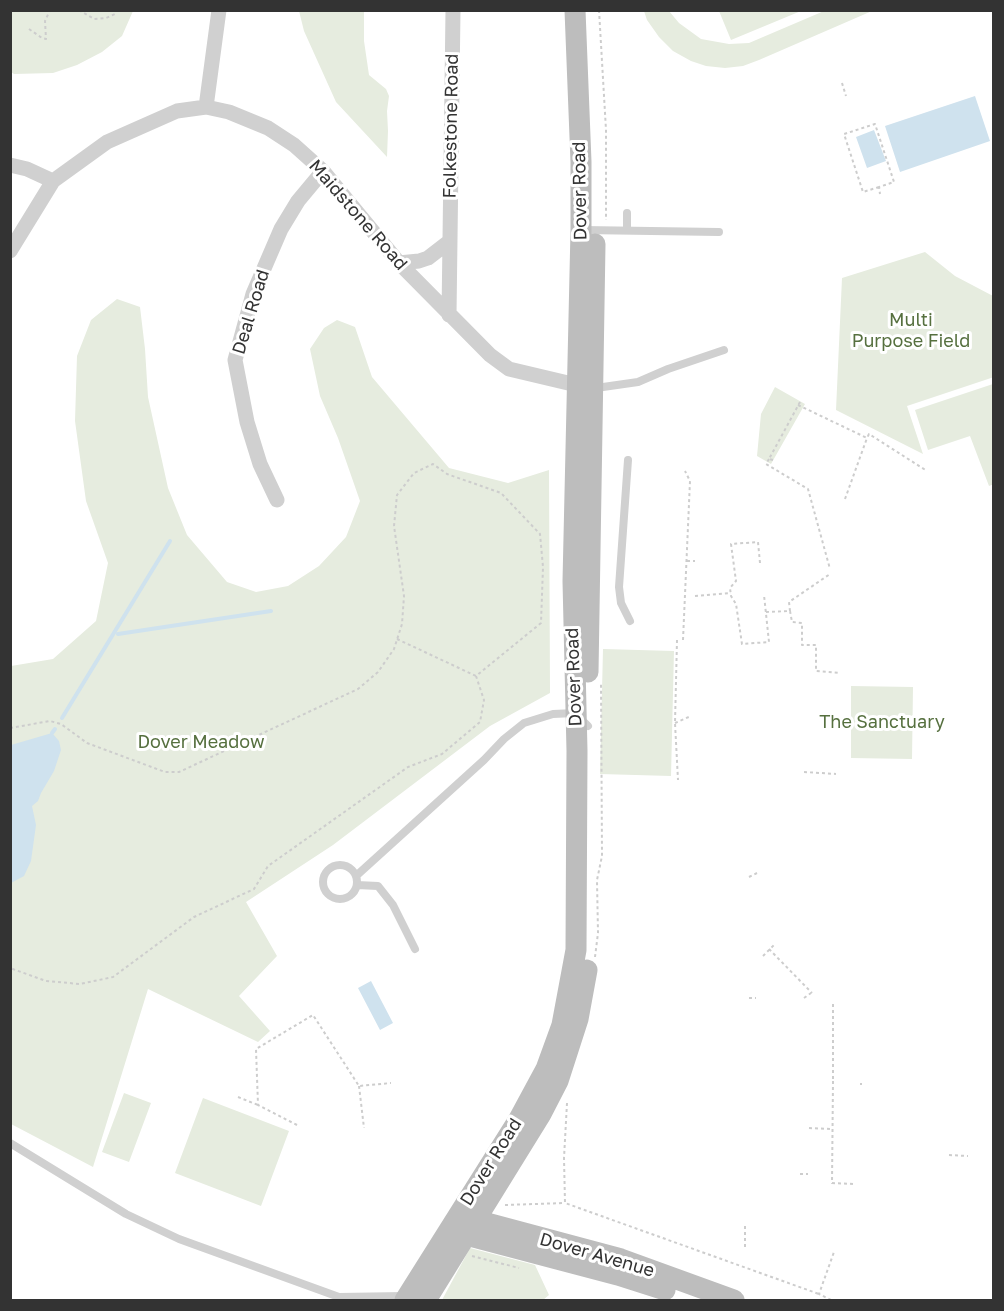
<!DOCTYPE html>
<html>
<head>
<meta charset="utf-8">
<style>
	body { margin:0 }
	#map { position:relative; width:1004px; height:1311px; overflow:hidden; background:#fff; font-family:"Golos Text",sans-serif }
	canvas { display:block }
	.frame { position:absolute; inset:0; border:12px solid #333; pointer-events:none }
</style>
</head>
<body>
<div id="map">
<canvas width="1004" height="1311"></canvas>
<div class="frame"></div>
</div>
<script>
const g = document.querySelector('canvas').getContext('2d');
g.lineJoin = 'round';
function fillPath(path, color) {
  g.fillStyle = color;
  g.fill(path, 'evenodd');
}
function poly(rows) {
  const path = new Path2D();
  for (const r of rows) {
    if (r.length === 3) {
      path.moveTo(r[0] + r[2], r[1]);
      path.arc(r[0], r[1], r[2], 0, 2 * Math.PI);
      continue;
    }
    path.moveTo(r[0], r[1]);
    for (let i = 2; i < r.length; i += 2) path.lineTo(r[i], r[i + 1]);
  }
  return path;
}
function strokePath(path, color, width, dash) {
  g.strokeStyle = color;
  g.lineWidth = width;
  g.lineCap = dash ? 'butt' : 'round';
  g.setLineDash(dash || []);
  g.stroke(path);
}
function write(font, color, halo, rows, align = 'center') {
  g.font = font + ' "Golos Text",sans-serif';
  g.lineWidth = 6;
  g.setLineDash([]);
  g.textBaseline = 'middle';
  g.strokeStyle = halo;
  g.fillStyle = color;
  for (const [text, x, y, turn = 0] of rows) {
    g.save();
    g.translate(x, y);
    g.rotate((+turn || 0) * Math.PI / 180);
    g.textAlign = isNaN(turn) ? turn : align;
    if (halo) g.strokeText(text, 0, 0);
    g.fillText(text, 0, 0);
    g.restore();
  }
}
const green = poly([
	[10,11,11,10,133,11,122,36,102,52,77,65,53,73,14,74,11,72],
	[299,11,364,11,364,41,369,75,386,89,389,96,387,111,388,131,387,157,336,102,304,31],
	[644,11,669,11,679,23,701,39,729,44,749,43,824,11,872,11,759,60,743,66,725,68,706,66,691,61,673,51,659,37,647,20],
	[719,11,801,11,731,40],
	[925,252,955,276,993,296,994,377,907,406,923,454,836,410,842,278],
	[117,299,140,307,145,349,148,397,168,488,187,535,227,582,256,592,288,586,319,566,346,537,360,501,338,438,320,396,310,349,324,328,337,320,355,327,372,377,449,468,508,483,549,470,550,693,490,726,333,845,246,902,277,956,239,996,270,1031,258,1042,148,989,93,1167,11,1124,11,666,53,659,96,621,108,563,86,501,75,421,77,356,91,320],
	[993,384,994,484,989,486,970,436,928,450,915,410],
	[775,387,805,404,771,464,757,456,761,414],
	[603,649,674,651,671,776,600,774],
	[851,686,913,687,912,759,851,758],
	[124,1093,151,1103,129,1162,102,1152],
	[203,1098,289,1131,261,1206,175,1173],
	[470,1248,535,1265,549,1295,543,1300,442,1300]
]);
const water = poly([
	[975,96,990,141,900,172,885,126],
	[874,130,886,161,867,168,856,137],
	[52,733,59,741,61,750,54,771,41,793,38,801,32,806,36,825,31,861,24,876,11,883,11,745],
	[371,981,393,1023,380,1030,358,988]
]);
const stream = poly([
	[118,634,271,611],
	[62,718,170,541],
	[52,733,55,729]
]);
const path = poly([
	[79,10,94,19,106,18,115,14,115,10],
	[599,10,606,130,606,220],
	[29,29,42,38,46,39,45,21,50,10],
	[842,83,846,96],
	[879,187,863,192,844,134,875,124,894,182,879,187,880,194],
	[798,405,867,438,869,434,927,471],
	[769,459,766,464,808,489,830,569],
	[773,460,769,459,800,402],
	[845,499,867,438],
	[687,561,695,561],
	[760,563,758,542,731,544,736,581,730,588,731,596,736,604,742,644,769,642,764,595],
	[695,596,731,593],
	[790,611,789,602,830,574],
	[766,612,790,611,792,622,802,623,802,645,816,645,816,671,840,673],
	[397,639,476,676],
	[677,640,675,723,678,780],
	[683,640,690,481,685,471],
	[675,723,691,716],
	[10,728,50,721,61,724,87,743,165,772,179,772,358,689,378,672,394,649,402,624,404,596,394,526,397,495,414,473,433,464,447,474,501,493,540,534,543,567,541,623,476,676,484,700,480,722,442,754,408,767,268,866,254,889,194,917,113,977,80,984,46,981,10,968],
	[804,772,836,774],
	[749,877,757,873],
	[769,949,812,993],
	[763,956,775,944],
	[595,957,598,933,597,880,602,856,601,682],
	[749,998,756,998],
	[804,998,811,993],
	[833,1079,833,1004],
	[833,1081,832,1183,855,1184],
	[861,1083,861,1085],
	[359,1086,364,1128],
	[238,1097,258,1105],
	[567,1103,564,1158,565,1203,819,1294],
	[297,1125,258,1105,256,1049,313,1015,359,1086,391,1083],
	[809,1128,832,1129],
	[949,1155,968,1156],
	[800,1174,808,1174],
	[505,1205,565,1203],
	[745,1226,745,1249],
	[472,1256,519,1268],
	[831,1300,819,1294,834,1252]
]);
const lane = poly([
	[583,230,719,232],
	[627,230,627,213],
	[596,388,638,382,668,369,724,350],
	[628,460,619,587,621,603,630,621],
	[340,882,17],
	[356,876,484,760,504,739,524,723,553,714,575,713,588,726],
	[357,885,378,886,393,905,415,949],
	[10,1143,126,1214,179,1239,339,1297,404,1296]
]);
const street = poly([
	[206,107,219,10],
	[10,165,27,169,53,181],
	[10,251,53,181,107,142,177,111,206,107,229,112,268,128,294,145,323,171,399,263,490,355,509,369,585,387],
	[399,263,419,261,428,258,450,241],
	[449,315,453,10],
	[277,500,260,464,247,422,235,360,253,294,281,229,298,201,323,171]
]);
const secondary = poly([
	[588,672,595,244],
	[464,1217,621,1259,734,1300],
	[455,1232,618,1275,665,1290],
	[405,1300,519,1119,546,1069,562,1025,576,950,577,751,573,581,581,230,581,162,575,10],
	[426,1300,541,1114,558,1081,578,1019,587,970]
]);
const streetNames = [
	["Folkestone Road",451,126,-89],
	["Dover Road",580,191,-91],
	["Maidstone Road",358,215,49],
	["Deal Road",251,312,-73],
	["Dover Road",574,677,-92],
	["Dover Road",491,1162,-58],
	["Dover Avenue",597,1255,16]
];
const parkNames = [
	["Multi",911,320],
	["Purpose Field",911,341],
	["The Sanctuary",882,722],
	["Dover Meadow",201,742]
];
fillPath(green, '#e6ecdf');
fillPath(water, '#cfe2ee');
strokePath(stream, '#cfe2ee', 4);
strokePath(path, '#cdcdcd', 2, [3, 3]);
strokePath(lane, '#d0d0d0', 8);
strokePath(street, '#d0d0d0', 15);
strokePath(secondary, '#bdbdbd', 21);
write('18px', '#333', '#fff', streetNames);
write('18px', '#56703f', '#fff', parkNames);
</script>
</body>
</html>
